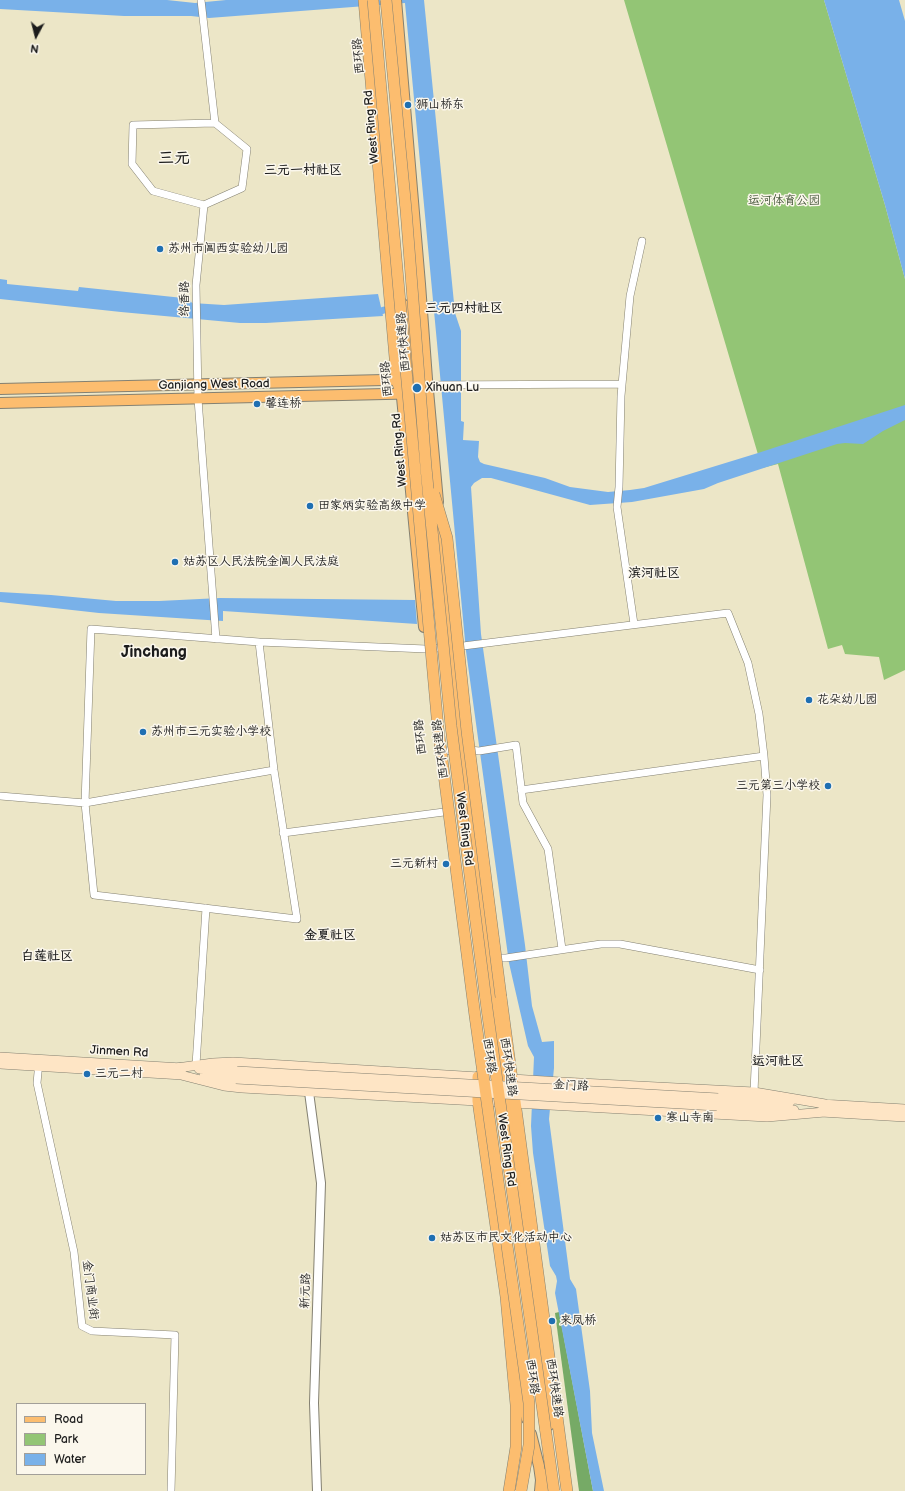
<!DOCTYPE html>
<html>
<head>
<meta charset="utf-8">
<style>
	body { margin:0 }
	#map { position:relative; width:905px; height:1491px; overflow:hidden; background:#ece6c7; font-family:"Balsamiq Sans",sans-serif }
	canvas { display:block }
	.legend { position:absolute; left:16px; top:1403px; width:130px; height:72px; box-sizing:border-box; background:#fbf7ec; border:1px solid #a29f99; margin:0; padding:5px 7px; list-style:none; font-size:12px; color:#1c1c1c }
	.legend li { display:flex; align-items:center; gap:8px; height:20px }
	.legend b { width:20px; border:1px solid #a29f99 }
	.north { position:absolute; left:16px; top:16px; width:40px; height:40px; -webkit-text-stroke:3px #fbf7ec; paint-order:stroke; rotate:187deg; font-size:11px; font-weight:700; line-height:16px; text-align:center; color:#1c1c1c }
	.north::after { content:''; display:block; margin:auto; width:14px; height:18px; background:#1c1c1c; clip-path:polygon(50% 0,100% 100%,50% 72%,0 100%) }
</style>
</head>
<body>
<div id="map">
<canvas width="905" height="1491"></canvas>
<ul class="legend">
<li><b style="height:5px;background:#fcbd6f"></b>Road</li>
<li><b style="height:11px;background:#93c575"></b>Park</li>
<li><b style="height:11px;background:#79b1e9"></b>Water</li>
</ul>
<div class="north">N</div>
</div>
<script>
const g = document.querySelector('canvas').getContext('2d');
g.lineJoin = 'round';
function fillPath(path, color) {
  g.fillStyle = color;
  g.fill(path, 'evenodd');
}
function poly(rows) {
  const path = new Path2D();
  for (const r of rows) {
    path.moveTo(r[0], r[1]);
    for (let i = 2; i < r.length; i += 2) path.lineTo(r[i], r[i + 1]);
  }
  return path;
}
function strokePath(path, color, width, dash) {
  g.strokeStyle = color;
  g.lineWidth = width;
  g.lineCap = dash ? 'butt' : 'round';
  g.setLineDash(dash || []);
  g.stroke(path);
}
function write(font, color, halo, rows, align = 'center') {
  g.font = font + ' "Balsamiq Sans","LXGW WenKai TC",sans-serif';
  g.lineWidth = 3;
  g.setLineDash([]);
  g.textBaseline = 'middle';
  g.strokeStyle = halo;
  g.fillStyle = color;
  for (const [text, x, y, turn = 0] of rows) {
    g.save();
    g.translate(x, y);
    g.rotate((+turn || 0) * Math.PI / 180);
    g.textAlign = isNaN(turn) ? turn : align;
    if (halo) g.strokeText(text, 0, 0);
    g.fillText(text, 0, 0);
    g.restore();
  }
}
const green = poly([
	[624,0,824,0,885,205,905,279,905,670,884,680,879,657,845,654,842,645,828,649,778,464,762,468]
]);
const forest = poly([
	[559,1312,593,1491,579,1491,555,1313]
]);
const water = poly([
	[0,0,167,0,195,3,226,0,424,0,455,313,461,331,461,421,464,422,463,440,479,441,478,457,480,462,484,464,545,478,570,487,608,492,630,490,644,488,758,453,905,405,905,420,883,431,863,444,845,443,837,444,718,483,704,489,632,502,590,505,491,478,482,478,474,483,471,487,481,634,525,945,532,1006,542,1042,554,1041,554,1068,549,1119,570,1279,576,1289,590,1391,592,1433,604,1491,593,1491,555,1293,557,1281,556,1276,550,1266,533,1153,531,1126,534,1057,528,1046,509,963,466,651,405,3,209,18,191,16,124,16,0,9],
	[824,0,899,0,905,21,905,279,885,205],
	[0,279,7,280,7,284,78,291,79,287,183,298,190,300,192,303,224,305,378,294,383,316,266,323,240,323,121,312,0,299],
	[0,592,51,595,116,601,159,601,220,598,415,600,417,624,223,611,223,621,99,613,0,602]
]);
const canal = poly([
	[431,305,433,305],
	[381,311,384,310]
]);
const minor = poly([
	[201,0,215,123,247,149,242,188,204,205,196,285,198,399,216,639],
	[204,205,153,191,132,164,133,125,215,123],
	[427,385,622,384],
	[634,624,617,507,619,487,621,396,630,296,642,241],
	[259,642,274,770,297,919,94,895,85,803,91,629,259,642,426,649,463,646,728,613,748,663,759,714,764,756,767,795,754,1092],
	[438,752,462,749,479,751,516,745,523,803,548,849,562,949],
	[521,790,764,756],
	[0,796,85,803,274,770],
	[283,833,444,812],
	[494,958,506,958,601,944,620,944,760,970],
	[39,1062,37,1083,74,1252,82,1326,92,1331,175,1335,171,1491],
	[196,1065,206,908]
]);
const tertiary = poly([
	[309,1092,321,1183,314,1403,317,1491]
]);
const secondary = poly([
	[0,1057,182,1068],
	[0,1064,183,1075],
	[177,1068,213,1063,233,1062,561,1082,754,1092,825,1104],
	[199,1069,237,1071],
	[177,1074,224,1086,242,1088,767,1117,825,1112],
	[204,1076,236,1079],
	[718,1098,790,1102],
	[821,1104,905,1109],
	[717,1106,794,1110],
	[821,1112,905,1117]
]);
const primary = poly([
	[396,0,420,284,427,379,438,502],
	[397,299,407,308,413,380],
	[401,387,424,627],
	[0,389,427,379],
	[409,389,414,394,417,433],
	[0,403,428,393],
	[440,526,459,726,505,1078,549,1399,549,1425],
	[517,1365,522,1402,527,1419],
	[531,1434,539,1466,541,1480,540,1491],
	[548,1491,548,1473]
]);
const trunk = poly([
	[364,0,397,381,402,394],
	[501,997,567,1491],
	[478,1077,478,1101,506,1297,516,1405,516,1447,509,1491]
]);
const secondaryBridge = poly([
	[237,1071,718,1098],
	[236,1079,717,1106]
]);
const trunkBridge = poly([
	[373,0,438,728,475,1016,529,1403,529,1445,521,1491],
	[386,0,406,210,426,468,451,726,487,1009,554,1491],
	[434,494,447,538,467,731,501,997]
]);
const markers = [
	[408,105,4,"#1f6fb2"],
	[160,249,4,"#1f6fb2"],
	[417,388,5,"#1f6fb2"],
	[257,404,4,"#1f6fb2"],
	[310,506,4,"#1f6fb2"],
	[175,562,4,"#1f6fb2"],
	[809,700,4,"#1f6fb2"],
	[143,732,4,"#1f6fb2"],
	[828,786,4,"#1f6fb2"],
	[446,864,4,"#1f6fb2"],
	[87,1074,4,"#1f6fb2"],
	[658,1118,4,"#1f6fb2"],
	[432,1238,4,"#1f6fb2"],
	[552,1321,4,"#1f6fb2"]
];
const streetNames = [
	["西环路",359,56,-95],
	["West Ring Rd",372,127,-95],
	["络香路",185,299,-89],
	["西环快速路",404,342,-95],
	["西环路",387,379,-95],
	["Ganjiang West Road",214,385,-1],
	["West Ring Rd",400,450,-95],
	["西环路",421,737,-96],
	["西环快速路",441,749,-97],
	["West Ring Rd",464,829,83],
	["Jinmen Rd",119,1052,3],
	["西环路",489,1056,82],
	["西环快速路",508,1067,82],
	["金门路",571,1086,3],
	["West Ring Rd",506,1150,82],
	["金门商业街",90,1290,83],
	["新元路",306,1291,-88],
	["西环路",532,1377,82],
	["西环快速路",554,1388,82]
];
const poiNames = [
	["狮山桥东",416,105],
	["苏州市阊西实验幼儿园",168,249],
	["Xihuan Lu",426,388],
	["馨连桥",265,404],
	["田家炳实验高级中学",318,506],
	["姑苏区人民法院金阊人民法庭",183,562],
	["花朵幼儿园",817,700],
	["苏州市三元实验小学校",151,732],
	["三元第三小学校",820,786,"right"],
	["三元新村",438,864,"right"],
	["三元二村",95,1074],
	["寒山寺南",666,1118],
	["姑苏区市民文化活动中心",440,1238],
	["来凤桥",560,1321]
];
const parkNames = [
	["运河体育公园",784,201]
];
const neighbourhoodNames = [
	["三元一村社区",303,171],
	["三元四村社区",464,309],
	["滨河社区",654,574],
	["金夏社区",330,936],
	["白莲社区",47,957],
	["运河社区",778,1062]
];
const districtNames = [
	["三元",174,159],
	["Jinchang",154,653]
];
fillPath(green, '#93c575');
fillPath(forest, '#76aa66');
fillPath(water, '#79b1e9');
strokePath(canal, '#79b1e9', 7);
strokePath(minor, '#848172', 8);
strokePath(tertiary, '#848172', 10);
strokePath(secondary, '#848172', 10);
strokePath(primary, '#848172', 12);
strokePath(trunk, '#848172', 12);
strokePath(minor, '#fff', 7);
strokePath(tertiary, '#fff', 8);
strokePath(secondary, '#fee5c5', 9);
strokePath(primary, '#fcbd6f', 10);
strokePath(trunk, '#fcbd6f', 11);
strokePath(secondaryBridge, '#848172', 10, []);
strokePath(trunkBridge, '#848172', 12, []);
strokePath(secondaryBridge, '#fee5c5', 9);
strokePath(trunkBridge, '#fcbd6f', 11);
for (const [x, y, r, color] of markers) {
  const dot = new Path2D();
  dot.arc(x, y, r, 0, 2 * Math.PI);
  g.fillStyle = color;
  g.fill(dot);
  strokePath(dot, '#fbf7ec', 1.5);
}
write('12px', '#1c1c1c', '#fbf7ec', streetNames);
write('12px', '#1c1c1c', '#fbf7ec', poiNames, 'left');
write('12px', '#46573b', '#fbf7ec', parkNames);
write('bold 13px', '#1c1c1c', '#fbf7ec', neighbourhoodNames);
write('bold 16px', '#1c1c1c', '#fbf7ec', districtNames);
</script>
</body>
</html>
